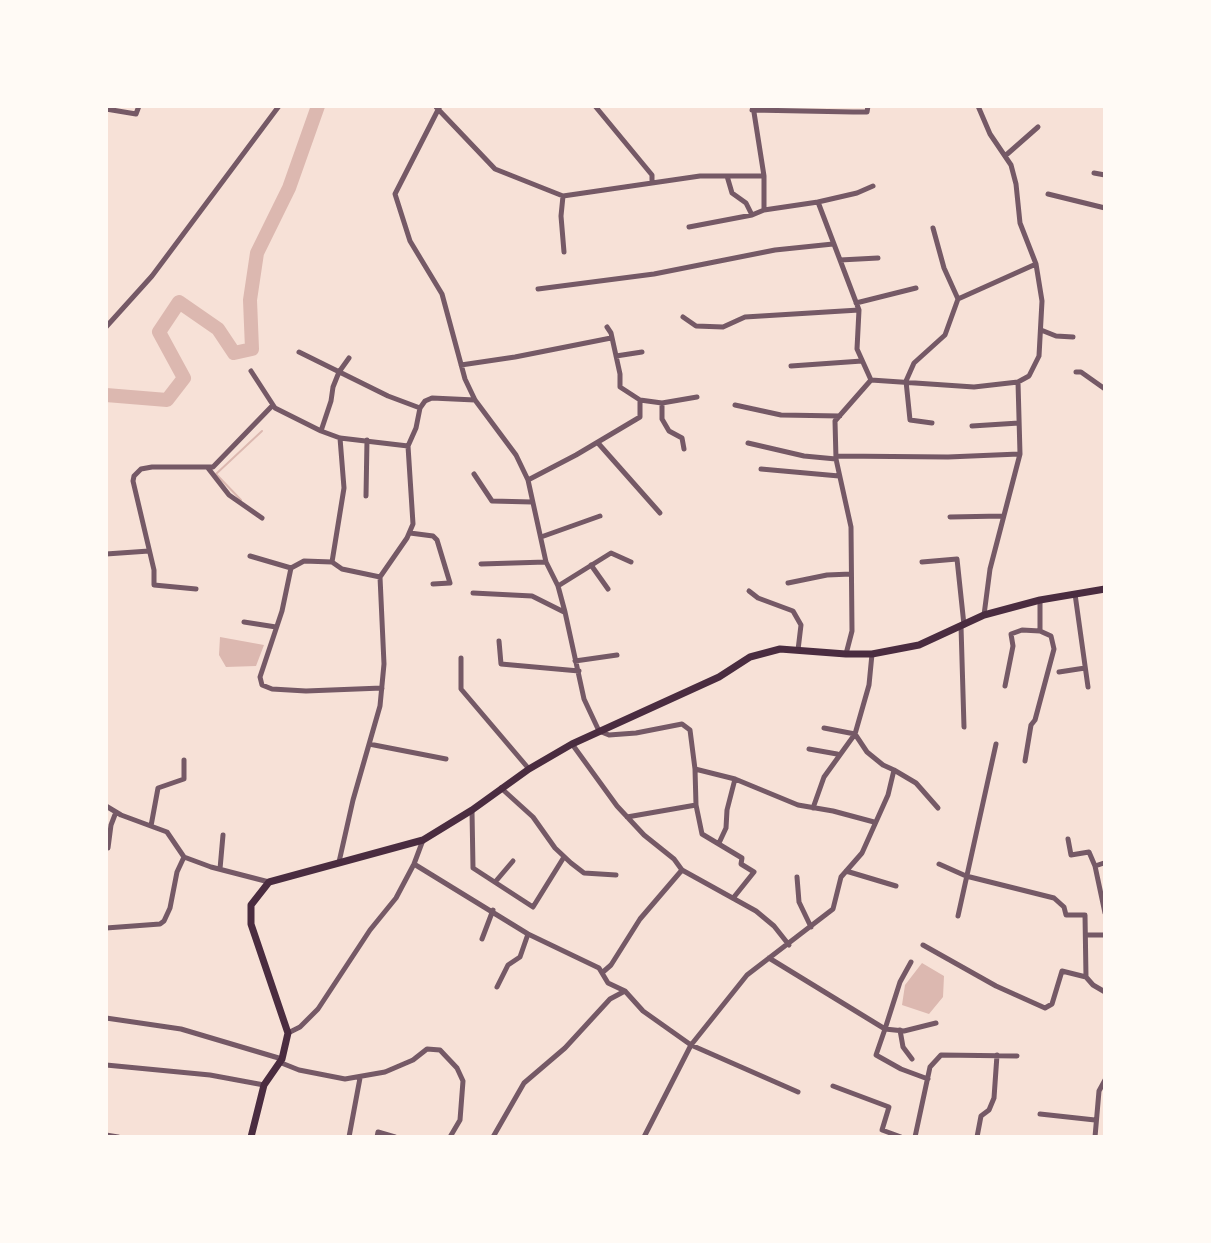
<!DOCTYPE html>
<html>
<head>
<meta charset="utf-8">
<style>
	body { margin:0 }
	#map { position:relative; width:1211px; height:1243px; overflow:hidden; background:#f7e1d7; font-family:"DM Sans",sans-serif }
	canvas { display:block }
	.frame { position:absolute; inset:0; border:108px solid #fffaf5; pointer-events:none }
</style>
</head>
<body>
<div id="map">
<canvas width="1211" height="1243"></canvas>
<div class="frame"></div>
</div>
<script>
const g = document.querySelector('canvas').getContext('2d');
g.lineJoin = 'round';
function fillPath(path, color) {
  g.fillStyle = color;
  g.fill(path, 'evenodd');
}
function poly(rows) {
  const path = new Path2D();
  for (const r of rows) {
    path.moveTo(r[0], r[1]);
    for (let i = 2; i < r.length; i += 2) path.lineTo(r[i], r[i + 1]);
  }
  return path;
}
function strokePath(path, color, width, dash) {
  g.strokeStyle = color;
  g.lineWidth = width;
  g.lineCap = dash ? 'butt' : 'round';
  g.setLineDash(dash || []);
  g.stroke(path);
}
const water = poly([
	[220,637,264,645,256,666,226,667,219,655],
	[922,963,944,976,943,997,929,1014,902,1005,905,985]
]);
const stream = poly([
	[241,500,216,474,262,431]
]);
const river = poly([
	[106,395,167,400,184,378,159,332,179,302,218,329,234,353,252,349,250,300,257,253,289,188,318,106]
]);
const minor = poly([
	[440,106,395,194,410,241,442,294,465,379,475,400,516,455,528,480,546,562,558,586,565,612,584,699,599,731,609,735,636,733,682,724,690,730,695,769,735,779,798,805,833,811,874,822],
	[595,106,652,175,652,183,700,176,764,176],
	[753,106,764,176,764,210,818,202,859,310,857,349,871,380,835,421,836,459,851,527,852,631,846,654],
	[978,106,990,134,1011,165,1016,184,1020,223,1036,264,1042,301,1039,356,1029,376,1018,382],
	[436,107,495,169,563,196,652,183],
	[106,109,136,114,139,106],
	[752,110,853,112,867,112,868,106],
	[1005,156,1038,127],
	[1094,173,1105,175],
	[727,176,732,193,746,203,752,215],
	[1048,194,1105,208],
	[563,196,561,216,564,252],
	[818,202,857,193,873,186],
	[689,227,752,215,764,210],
	[933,228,944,268,958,299],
	[840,260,878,258],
	[538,289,654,274,775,250,833,244],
	[856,303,916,288],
	[683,317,696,326,723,327,745,317,859,310],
	[106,327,152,276,279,106],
	[1041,330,1056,336,1073,337],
	[299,352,388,396,420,408],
	[616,356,642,352],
	[461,365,515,357,611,338],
	[791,366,862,361],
	[251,371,275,408,321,431,340,438,408,446,416,428,420,408,425,401,432,398,475,400],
	[1076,372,1081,372,1105,389],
	[871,380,974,387,1018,382,1020,454,990,569,984,615],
	[640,400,662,403,697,397],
	[662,403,662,419,669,431,682,438,684,449],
	[735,405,781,415,840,416],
	[932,423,910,420,906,381,914,363,945,335,958,299,1036,264],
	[972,426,1019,423],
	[321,431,331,401,333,387,339,372,349,358],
	[340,438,344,488,332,562,342,569,380,577],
	[598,443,660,513],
	[748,443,804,456,836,459],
	[836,456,948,457,1019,454],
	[208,468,229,495,262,518],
	[761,469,839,476],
	[474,474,492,501,532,502],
	[528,480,576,455,640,417,640,400,620,387,620,374,611,333,607,327],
	[366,496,367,440],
	[950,517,1002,516],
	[410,533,433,536,437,540,450,583,433,584],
	[541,537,600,516],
	[106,554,149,551],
	[250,556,291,568],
	[332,562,304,561,291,568,282,611,260,677,262,685,272,689,306,691,382,688],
	[922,562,957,559,964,625],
	[481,564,546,562],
	[591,565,608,589],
	[788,583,827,575,851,574],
	[558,586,611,553,631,562],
	[196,589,154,585,154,570,133,481,134,476,141,469,152,467,213,467,272,406],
	[749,591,758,598,793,611,801,625,798,650],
	[473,593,532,596,564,612],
	[1075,594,1088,687],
	[244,622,276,627],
	[961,626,964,727],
	[499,641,501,664,579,671],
	[461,658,461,689,529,769],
	[575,661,617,655],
	[1059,672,1085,668],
	[1005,686,1013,646,1011,634,1022,630,1040,631],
	[369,744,446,759],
	[572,744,617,806,644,835,674,859,682,870,756,911,774,926,789,945],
	[809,749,837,754],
	[1025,761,1031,725,1035,720,1054,649,1051,636,1040,631,1040,600],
	[894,770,916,783,938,808],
	[501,788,533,817,555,848,571,863,584,873,616,875],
	[696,805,702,834,742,858,741,864,754,872,734,897],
	[106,806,121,815,167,832,184,857,211,867,269,882],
	[813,808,824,777,855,734,824,728],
	[472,811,473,868,533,907,564,857],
	[627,817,696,805,695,769],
	[151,826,158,788,184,779,184,760],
	[1068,839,1071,855,1089,852,1095,866],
	[719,843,726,828,727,810,735,779],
	[108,848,111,825,116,812],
	[339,862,353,800,380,706,384,664,380,577,407,538,413,524,408,446],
	[1104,863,1095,866,1105,913],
	[414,864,528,934,599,968,608,983,625,991],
	[939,864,966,876,1054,898,1064,907,1066,915,1085,915,1086,977],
	[220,869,223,835],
	[846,871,896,886],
	[797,877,799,902,811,927],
	[496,881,513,861],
	[958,916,996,744],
	[106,928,160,924,164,921,170,908,177,872,184,857],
	[1087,935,1105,935],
	[482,939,493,910],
	[923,945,996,986,1045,1008,1052,1004,1062,971,1086,977,1093,985,1105,992],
	[769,958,885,1029,876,1055,901,1069,928,1079],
	[911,962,900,982,885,1029,904,1031,936,1023],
	[603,972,611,965,640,919,682,870],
	[497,987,508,965,520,957,528,934],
	[106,1018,181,1029,282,1059],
	[900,1030,903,1047,912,1059],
	[288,1033,300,1027,318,1009,370,930,396,898,414,864,423,840],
	[279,1062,299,1070,345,1079,385,1072,413,1060,427,1049,440,1050,457,1068,463,1081,460,1120,450,1137],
	[106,1065,210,1075,264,1085],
	[833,1086,889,1107,882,1130,901,1137],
	[1040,1114,1095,1120],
	[106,1135,118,1137],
	[349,1137,360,1078],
	[377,1137,378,1132,395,1137],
	[493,1137,524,1083,565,1048,610,999,625,991,643,1011,691,1045,747,975,833,909,841,877,862,853,888,795,894,770,883,765,867,752,855,734,869,685,872,654],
	[644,1137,691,1045,798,1092],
	[915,1137,930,1067,941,1055,1017,1056],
	[977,1137,981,1116,989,1110,994,1098,997,1055],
	[1095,1137,1099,1091,1105,1080]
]);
const secondary = poly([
	[251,1137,264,1085,282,1059,288,1033,251,924,251,905,269,882,423,840,472,810,529,769,572,744,719,677,750,657,780,649,846,654,872,654,919,645,984,615,1040,600,1105,589]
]);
fillPath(water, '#dcb8b0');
strokePath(stream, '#dcb8b0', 2);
strokePath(river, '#dcb8b0', 14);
strokePath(minor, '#755966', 5);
strokePath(secondary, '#4a2c40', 7);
</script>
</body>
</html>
